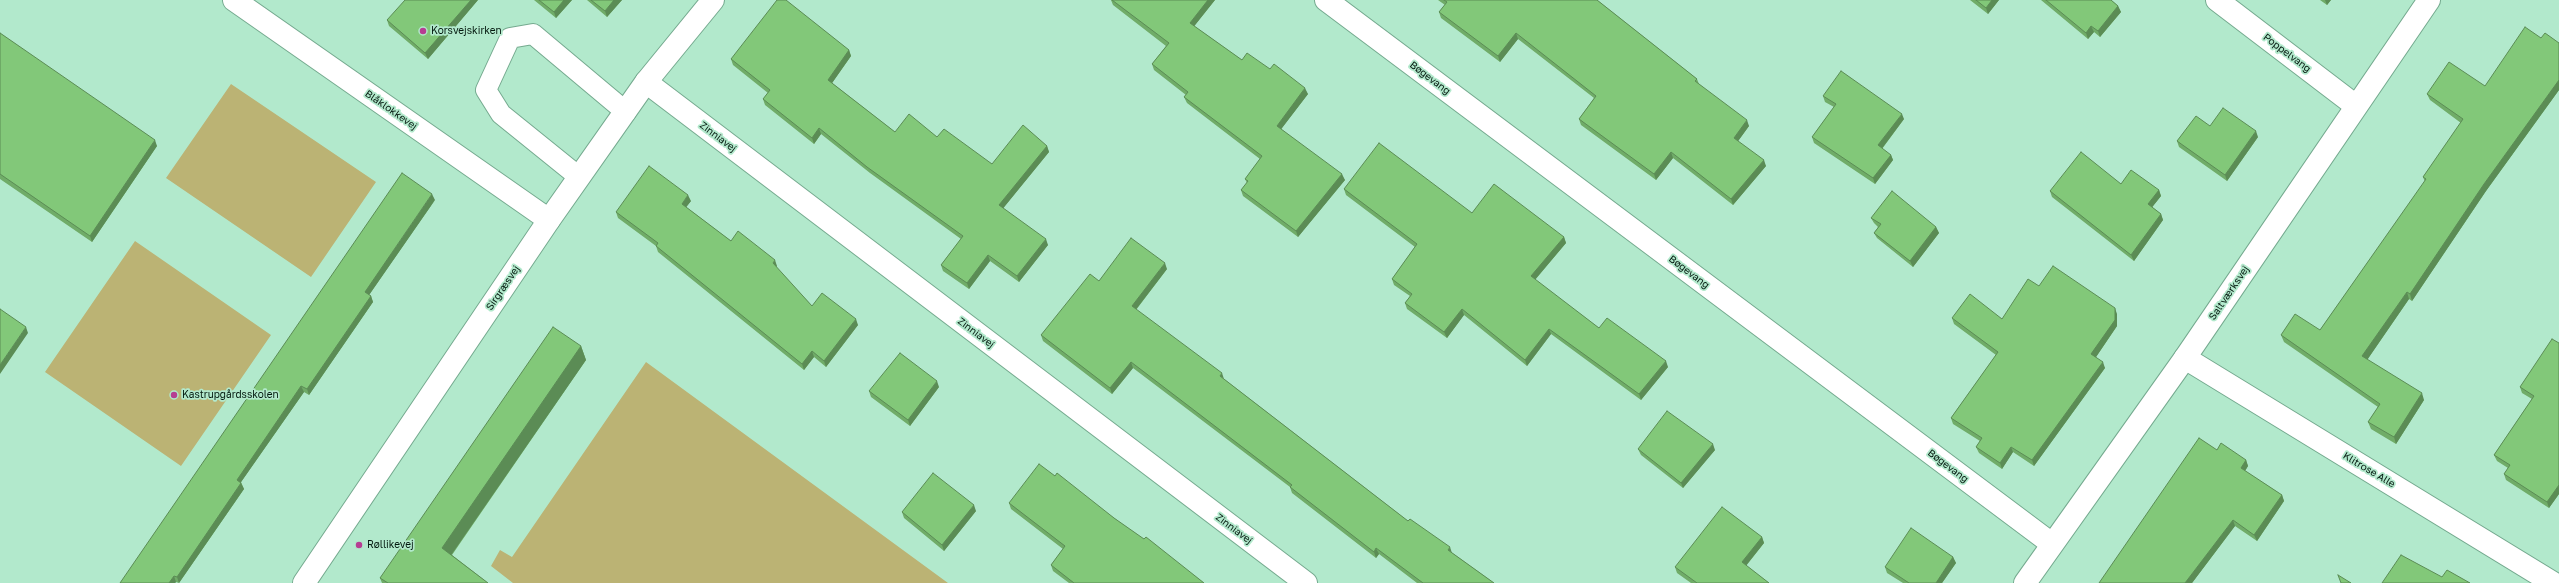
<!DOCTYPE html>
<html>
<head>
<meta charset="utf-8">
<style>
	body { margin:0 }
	canvas { display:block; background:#b2e9cc }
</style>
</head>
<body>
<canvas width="2559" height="583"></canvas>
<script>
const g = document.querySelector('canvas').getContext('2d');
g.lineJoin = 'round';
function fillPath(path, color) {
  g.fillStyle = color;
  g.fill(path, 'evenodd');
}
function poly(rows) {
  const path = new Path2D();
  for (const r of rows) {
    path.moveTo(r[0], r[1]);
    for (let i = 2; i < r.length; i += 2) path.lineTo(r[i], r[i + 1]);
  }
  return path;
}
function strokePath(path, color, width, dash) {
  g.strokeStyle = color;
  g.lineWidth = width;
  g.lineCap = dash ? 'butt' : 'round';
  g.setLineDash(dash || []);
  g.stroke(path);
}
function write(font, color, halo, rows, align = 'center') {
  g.font = font + ' "Golos Text",sans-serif';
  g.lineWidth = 3.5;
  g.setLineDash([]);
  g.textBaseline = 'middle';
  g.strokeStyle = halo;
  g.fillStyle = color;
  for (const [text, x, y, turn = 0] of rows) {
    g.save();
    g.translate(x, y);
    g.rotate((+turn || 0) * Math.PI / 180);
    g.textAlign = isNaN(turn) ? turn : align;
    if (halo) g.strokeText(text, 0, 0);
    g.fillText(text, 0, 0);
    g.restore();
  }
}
const green = poly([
	[231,84,376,182,311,277,166,178],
	[135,241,271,335,181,466,45,372],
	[646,362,948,583,513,583,491,566,500,550,512,557]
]);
const lane = poly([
	[579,177,501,114,486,90,510,38,533,34,626,112]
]);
const street = poly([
	[234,0,549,220],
	[1326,0,2052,544],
	[2217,0,2356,106],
	[646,82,1306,583],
	[2185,358,2553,583]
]);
const secondary = poly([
	[304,583,549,220,646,82,713,0],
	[2025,583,2185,358,2429,0]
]);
const wall = poly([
	[478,0,428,59,389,26,387,20],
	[534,0,572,0,556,18],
	[587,0,622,0,607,17],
	[1111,0,1215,0,1194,26,1242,60,1270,69,1308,94,1281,129,1345,180,1298,237,1243,196,1241,190,1247,183,1245,179,1260,159,1187,103,1184,97,1186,95,1154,70,1152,64,1166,46,1113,5],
	[1438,0,1597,0,1697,79,1699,84,1749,126,1738,141,1766,166,1733,205,1673,158,1656,180,1581,125,1579,119,1594,98,1518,39,1500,62,1441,18,1439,12,1445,5],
	[1970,0,1999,0,1988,14],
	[2041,0,2111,0,2118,6,2121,12,2100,37,2094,32,2088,39],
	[2320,0,2331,0,2327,5],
	[0,33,157,146,92,242,0,179],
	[2541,38,2559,43,2559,90,2486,191,2412,301,2409,299,2367,360,2424,400,2396,444,2371,429,2368,422,2378,407,2284,342,2281,335,2320,330,2425,182,2423,177,2461,123,2430,100,2427,94,2485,86],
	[849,50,851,56,832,83,895,132,937,137,992,164,1047,146,1049,152,1003,208,1048,245,1019,282,990,261,969,289,943,271,941,265,961,239,870,173,821,134,814,144,765,105,763,99,768,93,733,65,731,59],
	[1823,96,1904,119,1882,149,1891,155,1893,160,1875,184,1814,143,1812,137,1834,107,1825,102],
	[2210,126,2258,137,2227,181,2179,147,2177,141],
	[2121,184,2159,190,2161,196,2152,207,2161,214,2163,220,2134,261,2052,197,2050,191],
	[1344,189,1472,213,1564,237,1566,243,1535,280,1599,328,1668,367,1641,400,1551,334,1527,366,1464,315,1447,338,1407,309,1405,303,1410,296,1394,285,1392,279,1415,247,1346,195],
	[435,200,369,295,371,296,373,302,309,395,304,392,241,482,244,489,179,583,176,582,175,583,120,583],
	[691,201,686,207,731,241,777,266,776,267,812,306,858,325,826,367,814,357,804,370,658,252,656,246,618,218,616,212],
	[1871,218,1936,227,1939,233,1913,267,1877,238,1874,233,1878,227,1874,223],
	[1167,269,1136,310,1224,379,1408,521,1494,583,1417,583,1379,554,1376,558,1292,493,1290,487,1133,368,1112,394,1043,341,1041,335,1099,281],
	[2039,286,2117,314,2117,326,2096,357,2105,368,2034,466,2013,452,2002,469,1979,453,1976,447,1980,441,1953,424,1951,418,1996,355,1954,324,1952,318,2002,319],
	[2559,343,2559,494,2549,508,2506,480,2504,474,2508,468,2497,461,2494,455,2532,399,2522,393,2520,387],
	[581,346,586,360,452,555,488,583,382,583,380,578],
	[939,387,910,426,871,397,869,391],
	[1638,449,1715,450,1683,488,1641,455],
	[2217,450,2246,460,2248,466,2245,471,2282,495,2284,501,2257,541,2235,526,2192,583,2099,583],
	[1055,476,1114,518,1204,583,1069,583,1053,571,1051,565,1063,549,1011,509,1009,503],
	[976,511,944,551,904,518,902,512],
	[1762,537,1764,543,1746,566,1769,583,1691,583,1677,573,1675,567],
	[1953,557,1956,563,1942,583,1903,583,1887,573,1885,567]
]);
const shadedWall = poly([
	[471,0,478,0,428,59,425,53],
	[564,0,572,0,556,18,554,12],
	[614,0,622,0,607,17,605,11],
	[1208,0,1215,0,1192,29,1190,23],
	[1992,0,1999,0,1988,14,1986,8],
	[2325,0,2331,0,2327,5],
	[2118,6,2121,12,2100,37,2098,31],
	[2091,26,2094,32,2088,39,2086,33],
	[1516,33,1518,39,1500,62,1498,56],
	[849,50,851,56,830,86,828,80],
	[2559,80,2559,90,2486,191,2412,301,2410,294,2484,184],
	[1305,88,1308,94,1279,132,1277,126],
	[1902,114,1904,119,1880,151,1878,145],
	[1747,120,1749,126,1736,144,1734,138],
	[819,128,821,134,814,144,812,138],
	[2256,131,2258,137,2227,181,2225,175],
	[155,140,157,146,92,242,90,236],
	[1047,146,1049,152,1001,211,999,205],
	[1671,152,1673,158,1656,180,1654,174],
	[1891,155,1893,160,1875,184,1873,178],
	[1764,160,1766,166,1733,205,1731,199],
	[1342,174,1345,180,1298,237,1296,231],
	[2159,190,2161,196,2150,210,2148,204],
	[432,194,435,200,367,298,365,292],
	[688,195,691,201,684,210,682,204],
	[2161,214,2163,220,2134,261,2131,255],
	[1936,227,1939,233,1913,267,1910,261],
	[1564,237,1566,243,1533,282,1531,276],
	[1046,239,1048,245,1019,282,1017,276],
	[988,255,990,261,969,289,967,283],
	[775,260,777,266,775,269,773,263],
	[1165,263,1167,269,1134,312,1132,306],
	[2407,292,2409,299,2365,363,2362,356],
	[371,296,373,302,309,395,307,389],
	[2115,308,2117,314,2117,326,2094,360,2091,354],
	[1462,309,1464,315,1447,338,1444,332],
	[856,319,858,325,826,367,824,361],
	[26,327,28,333,0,374,0,365],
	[1549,329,1551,334,1527,366,1525,360],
	[581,346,586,360,447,561,442,548],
	[812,351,814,357,804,370,802,364],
	[1666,361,1668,367,1641,400,1639,394],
	[1131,362,1133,368,1112,394,1110,388],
	[2103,362,2105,368,2034,466,2032,460],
	[1222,373,1224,379,1220,376],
	[937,381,939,387,910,426,908,420],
	[301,386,304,392,239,485,237,480],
	[2422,393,2424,400,2396,444,2394,437],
	[1713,444,1715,450,1683,488,1681,483],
	[2011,447,2013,452,2002,469,2000,463],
	[2246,460,2248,466,2243,474,2241,468],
	[241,483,244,489,179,583,177,577],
	[2559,485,2559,494,2549,508,2547,502],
	[2282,495,2284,501,2257,541,2254,535],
	[974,505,976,511,944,551,942,545],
	[2233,520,2235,526,2192,583,2185,583],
	[1762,537,1764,543,1744,568,1742,562],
	[1450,547,1452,553,1448,550],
	[1376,548,1379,554,1376,558,1374,552],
	[1953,557,1956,563,1942,583,1936,583],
	[174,576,176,582,175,583,169,583]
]);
const building = poly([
	[405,0,471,0,425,53,387,20,405,0],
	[539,0,564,0,554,12,539,0],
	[591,0,614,0,605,11,591,0],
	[777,0,786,0,849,50,828,80,895,132,909,114,937,137,944,129,992,164,1023,125,1047,146,999,205,1046,239,1017,276,988,255,967,283,941,265,963,236,867,167,819,128,812,138,763,99,770,90,731,59,777,0],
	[1112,0,1208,0,1190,23,1242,60,1247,53,1270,69,1274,64,1305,88,1277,126,1342,174,1296,231,1241,190,1248,181,1245,179,1262,156,1184,97,1188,92,1152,64,1169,43,1112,0],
	[1444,0,1597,0,1697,79,1695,81,1747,120,1734,138,1764,160,1731,199,1671,152,1654,174,1579,119,1596,96,1516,33,1498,56,1439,12,1447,2,1444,0],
	[1976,0,1992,0,1986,8,1976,0],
	[2046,0,2111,0,2118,6,2098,31,2091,26,2086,33,2046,0],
	[2525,27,2541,38,2545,33,2559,43,2559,80,2484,184,2410,294,2407,292,2362,356,2422,393,2394,437,2368,422,2380,404,2281,335,2295,314,2320,330,2426,179,2423,177,2463,119,2427,94,2449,62,2485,86,2525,27],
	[0,33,155,140,90,236,0,174,0,33],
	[1841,71,1902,114,1878,145,1891,155,1873,178,1812,137,1836,104,1823,96,1841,71],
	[2223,108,2256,131,2225,175,2177,141,2196,116,2210,126,2223,108],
	[1379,143,1472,213,1494,184,1564,237,1531,276,1599,328,1607,318,1666,361,1639,394,1549,329,1525,360,1462,309,1444,332,1405,303,1412,294,1392,279,1417,244,1344,189,1379,143],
	[2081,152,2121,184,2131,170,2159,190,2148,204,2161,214,2131,255,2050,191,2081,152],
	[649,166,688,195,682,204,731,241,738,231,775,260,773,263,812,306,822,293,856,319,824,361,812,351,802,364,656,246,658,243,616,212,649,166],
	[402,173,432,194,365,292,371,296,307,389,301,386,237,480,241,483,177,577,174,576,169,583,120,583,402,173],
	[1892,191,1936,227,1910,261,1874,233,1881,224,1871,218,1892,191],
	[1131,238,1165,263,1132,306,1222,373,1220,376,1408,521,1410,519,1450,547,1448,550,1494,583,1423,583,1376,548,1374,552,1290,487,1292,485,1131,362,1110,388,1041,335,1090,274,1099,281,1131,238],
	[2053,266,2115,308,2115,320,2091,354,2103,362,2032,460,2011,447,2000,463,1976,447,1982,438,1951,418,1998,352,1952,318,1970,294,2002,319,2028,279,2039,286,2053,266],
	[0,309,26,327,0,365,0,309],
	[553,327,581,346,442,548,488,583,388,583,380,578,553,327],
	[2552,339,2559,343,2559,485,2547,502,2504,474,2510,465,2494,455,2534,396,2520,387,2552,339],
	[900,353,937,381,908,420,869,391,900,353],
	[1667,411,1713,444,1681,483,1638,449,1667,411],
	[2199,438,2217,450,2221,443,2246,460,2241,468,2282,495,2254,535,2233,520,2185,583,2099,583,2199,438],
	[1039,464,1055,476,1057,473,1114,518,1144,539,1146,537,1204,583,1074,583,1051,565,1065,546,1009,503,1039,464],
	[933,473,974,505,942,545,902,512,933,473],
	[1722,507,1762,537,1742,562,1769,583,1697,583,1675,567,1722,507],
	[1911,528,1953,557,1936,583,1909,583,1885,567,1911,528],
	[2401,555,2442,577,2447,570,2470,583,2382,583,2401,555],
	[2338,575,2351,583,2341,583,2338,575]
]);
const markers = [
	[423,31,4,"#b63d92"],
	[174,395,4,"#b63d92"],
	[359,545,4,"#b63d92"]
];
const poiNames = [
	["Korsvejskirken",431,31],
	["Kastrupgårdsskolen",182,395],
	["Røllikevej",367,545]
];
const streetNames = [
	["Poppelvang",2287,53,37],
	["Bøgevang",1430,78,37],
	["Blåklokkevej",391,110,35],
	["Zinniavej",718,137,37],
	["Bøgevang",1689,272,37],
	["Sirgræsvej",503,288,-56],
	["Saltværksvej",2229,293,-56],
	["Zinniavej",976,333,37],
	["Bøgevang",1948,466,37],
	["Klitrose Alle",2369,470,31],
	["Zinniavej",1234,529,37]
];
fillPath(green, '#bbb374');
strokePath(lane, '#75aa8f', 22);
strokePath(street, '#75aa8f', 24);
strokePath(secondary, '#75aa8f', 24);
strokePath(lane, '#fff', 20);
strokePath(street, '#fff', 22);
strokePath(secondary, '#fff', 22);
fillPath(wall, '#70ac68');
fillPath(shadedWall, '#5b8c55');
fillPath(building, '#82c879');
strokePath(building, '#5b8c55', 1);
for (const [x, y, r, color] of markers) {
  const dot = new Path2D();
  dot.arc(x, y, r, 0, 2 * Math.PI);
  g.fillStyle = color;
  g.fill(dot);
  strokePath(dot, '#b2e9cc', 1.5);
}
write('10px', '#051a10', '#b2e9cc', poiNames, 'left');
write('10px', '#051a10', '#b2e9cc', streetNames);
</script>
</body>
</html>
